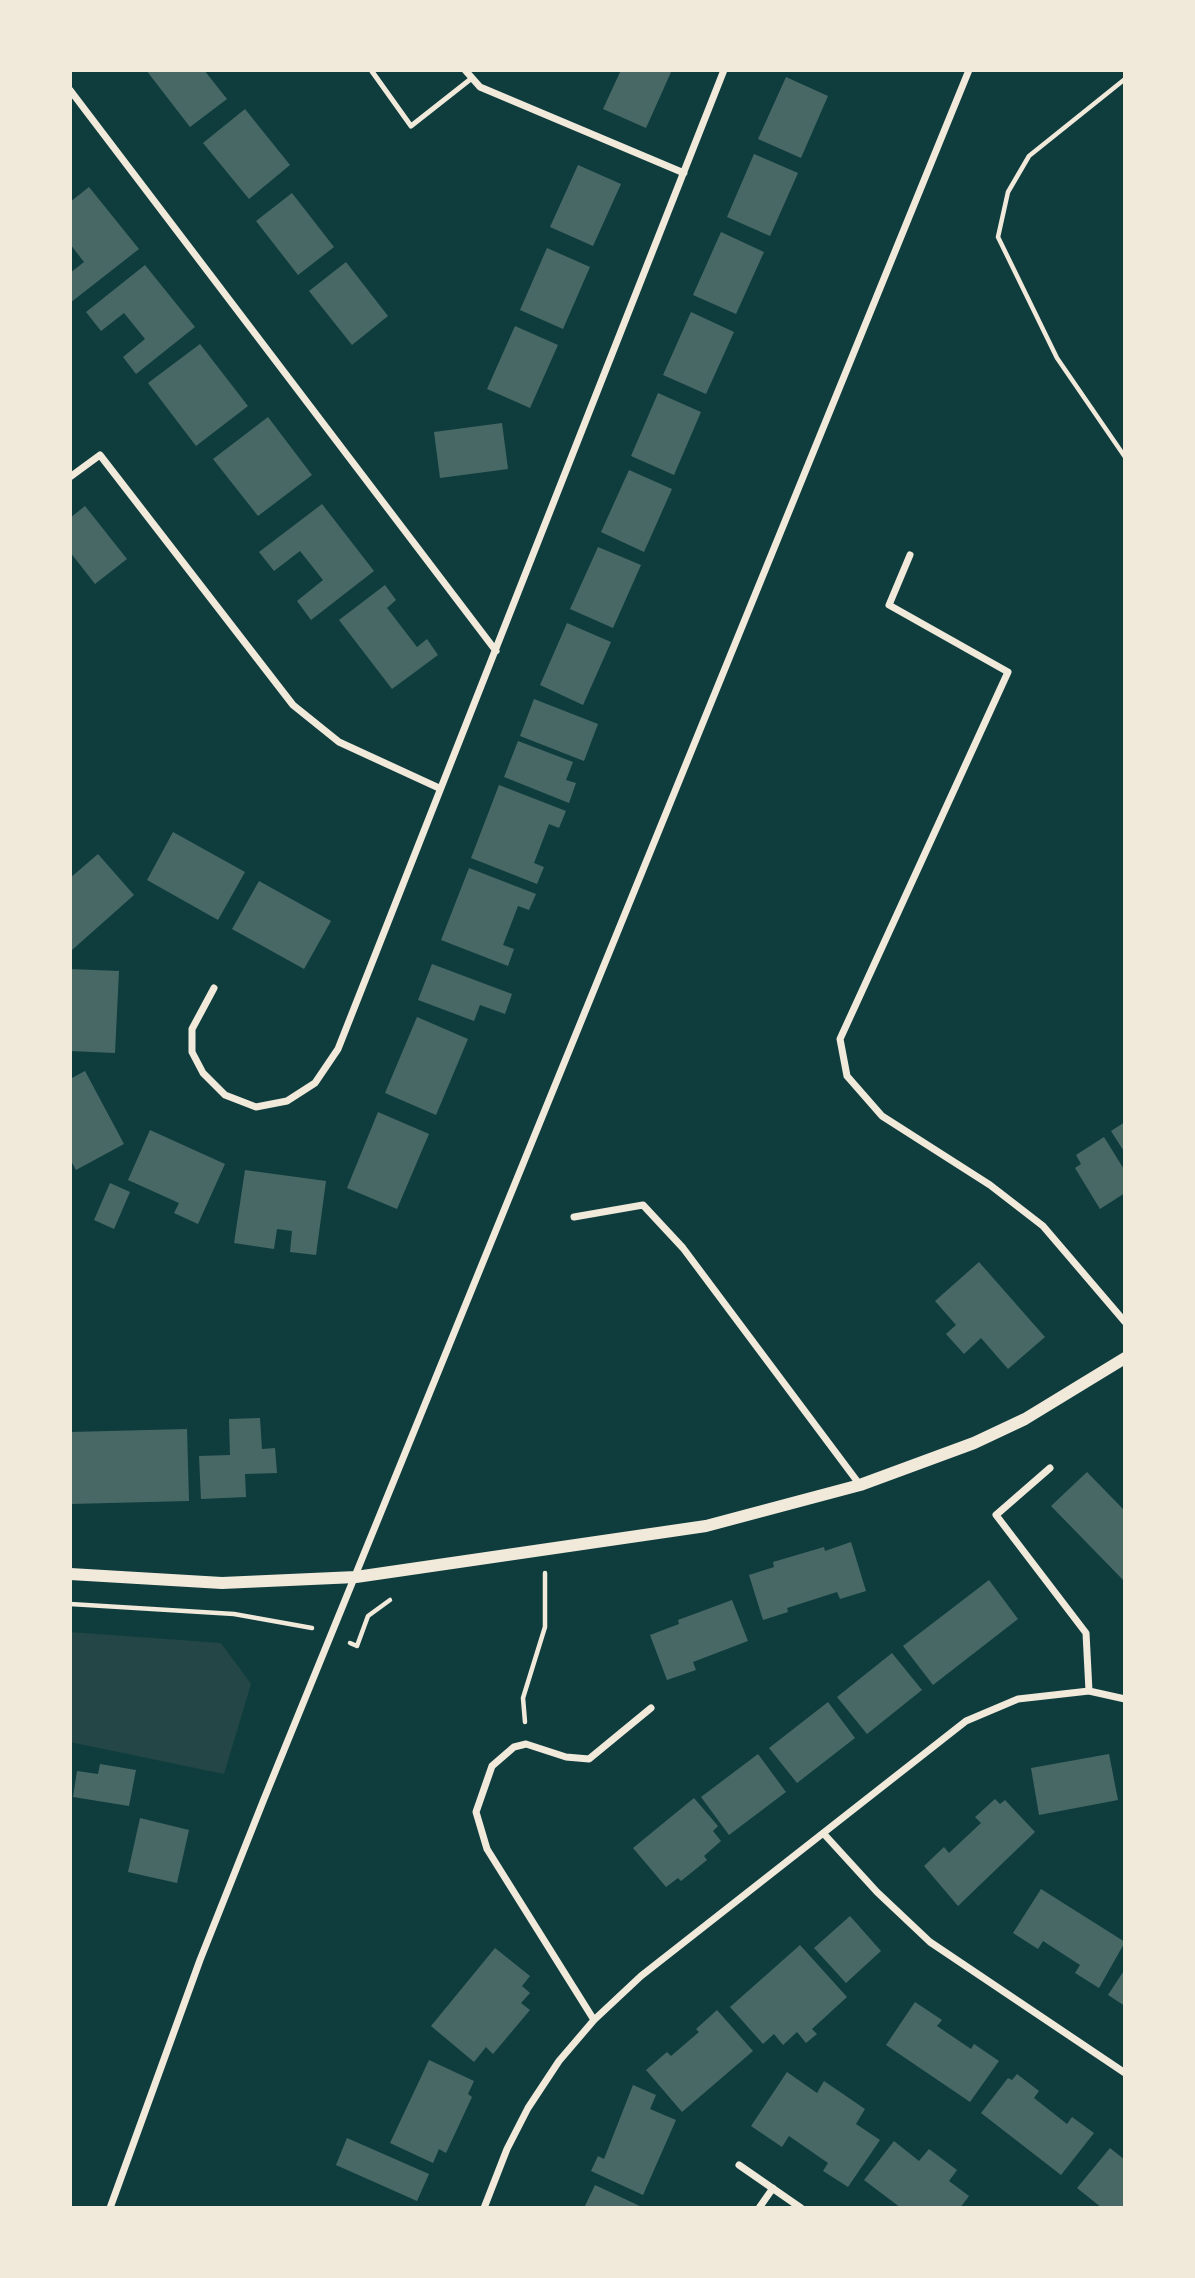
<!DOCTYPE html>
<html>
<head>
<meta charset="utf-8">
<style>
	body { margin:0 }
	#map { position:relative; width:1195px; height:2278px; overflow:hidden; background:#0f3d3e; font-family:"Golos Text",sans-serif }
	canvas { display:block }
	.frame { position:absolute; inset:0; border:72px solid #f1e9da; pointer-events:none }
</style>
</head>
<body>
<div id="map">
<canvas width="1195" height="2278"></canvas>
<div class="frame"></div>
</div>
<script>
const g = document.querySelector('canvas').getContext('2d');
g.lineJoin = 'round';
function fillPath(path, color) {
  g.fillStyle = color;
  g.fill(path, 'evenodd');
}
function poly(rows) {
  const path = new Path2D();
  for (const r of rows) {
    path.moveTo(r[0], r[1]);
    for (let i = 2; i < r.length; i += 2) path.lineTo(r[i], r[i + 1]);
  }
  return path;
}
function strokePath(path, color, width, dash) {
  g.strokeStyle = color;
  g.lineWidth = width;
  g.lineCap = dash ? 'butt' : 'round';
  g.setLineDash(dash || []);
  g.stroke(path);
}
const green = poly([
	[70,1632,221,1643,251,1684,224,1774,70,1742]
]);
const building = poly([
	[146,70,204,70,227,99,190,127],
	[621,70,672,70,646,128,603,109],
	[786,77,828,96,801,158,758,139],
	[245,109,290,165,249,199,203,143],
	[754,154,798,173,770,236,727,217],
	[578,165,621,184,593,246,550,227],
	[89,187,139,249,70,303,70,273,84,262,70,244,70,202],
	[292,193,334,247,298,275,256,221],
	[721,232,764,252,736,314,693,295],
	[547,248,590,267,563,329,520,310],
	[346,262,388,316,352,345,309,291],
	[145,265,195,327,136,374,123,357,145,339,124,313,101,331,86,312],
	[691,312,734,332,706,394,663,375],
	[515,326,558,345,530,408,487,389],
	[200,344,248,406,196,446,148,383],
	[658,393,701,412,674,475,631,456],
	[268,417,312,475,258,516,213,459],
	[502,423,508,469,440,478,434,432],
	[629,470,672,489,644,552,601,532],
	[322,504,374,571,311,620,297,601,323,580,300,551,274,571,259,552],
	[85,506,127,559,95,584,70,552,70,518],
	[598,547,641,565,613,628,570,609],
	[385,585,396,600,387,608,417,647,427,639,438,655,392,689,339,620],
	[567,623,611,642,583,705,540,685],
	[534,699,598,724,584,761,520,736],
	[518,741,573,762,566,780,576,783,569,803,504,777],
	[499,785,566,811,559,828,549,824,534,863,544,867,537,884,471,858],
	[173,832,245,872,218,920,147,880],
	[98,854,134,895,72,950,70,878],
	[469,868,536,894,529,910,518,906,503,945,514,949,508,966,441,940],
	[259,881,331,921,304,969,232,929],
	[432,964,512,994,505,1014,480,1005,474,1021,418,1000],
	[70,969,119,971,115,1053,70,1051],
	[417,1017,468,1039,436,1115,385,1093],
	[85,1071,124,1144,76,1170,70,1159,70,1079],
	[378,1112,429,1134,397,1209,347,1188],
	[1125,1122,1125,1153,1111,1131],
	[150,1130,225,1164,198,1224,174,1213,179,1203,128,1180],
	[1104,1137,1125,1171,1125,1193,1100,1209,1075,1168,1081,1164,1076,1155],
	[245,1170,326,1181,316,1255,290,1252,292,1231,277,1229,274,1249,234,1243],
	[110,1183,130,1192,114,1229,94,1220],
	[979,1262,1045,1337,1008,1369,981,1338,964,1354,946,1334,956,1325,935,1301],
	[260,1418,262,1449,275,1448,277,1473,245,1474,246,1497,201,1499,199,1456,230,1455,229,1419],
	[187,1429,189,1501,70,1504,70,1432],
	[1087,1472,1125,1511,1125,1582,1051,1506],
	[851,1542,866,1591,840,1599,837,1592,787,1608,788,1612,763,1620,749,1575,774,1567,773,1562,824,1547,825,1551],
	[989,1580,1018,1619,933,1685,903,1646],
	[732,1600,748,1641,693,1662,696,1670,667,1680,650,1635,679,1624,678,1620],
	[892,1653,922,1690,867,1734,837,1697],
	[828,1702,855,1738,797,1783,769,1748],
	[758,1754,786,1792,729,1835,701,1797],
	[1109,1754,1118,1800,1039,1815,1031,1768],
	[100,1764,136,1770,129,1806,73,1797,77,1771,98,1774],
	[694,1798,718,1826,713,1831,721,1841,704,1856,707,1860,681,1881,678,1878,666,1887,633,1848],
	[995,1799,1000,1804,1005,1800,1035,1832,958,1906,924,1866,944,1847,949,1853,981,1823,975,1817],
	[140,1818,189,1830,177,1883,128,1872],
	[1041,1889,1125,1942,1099,1988,1075,1973,1080,1965,1043,1941,1038,1949,1013,1933],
	[850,1916,881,1951,846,1983,814,1948],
	[800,1945,847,1997,812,2029,817,2034,806,2043,797,2032,783,2045,774,2034,763,2044,730,2007],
	[495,1948,530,1976,522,1986,530,1993,521,2003,530,2010,493,2054,486,2047,474,2062,431,2026],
	[1125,1969,1125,2006,1108,1995],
	[915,2002,942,2020,937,2026,971,2049,974,2044,999,2061,970,2102,886,2045],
	[717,2010,753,2051,682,2112,646,2070,667,2052,671,2056,699,2032,696,2029],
	[429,2060,474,2081,468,2094,472,2097,446,2153,439,2149,433,2163,390,2143],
	[787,2072,817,2093,824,2081,865,2109,856,2124,880,2140,848,2187,823,2171,828,2163,789,2136,782,2147,751,2126],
	[1017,2074,1039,2091,1034,2098,1067,2124,1072,2117,1094,2133,1061,2175,981,2113,1008,2078,1012,2080],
	[633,2085,656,2095,650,2109,676,2120,643,2195,591,2171,598,2156,604,2159],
	[347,2138,429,2174,417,2201,336,2165],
	[894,2141,919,2161,929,2149,957,2170,949,2181,969,2196,960,2208,901,2208,864,2180],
	[1110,2148,1125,2160,1125,2208,1102,2208,1077,2188],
	[595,2185,644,2208,584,2208]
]);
const path = poly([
	[1125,79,1029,156,1008,192,998,237,1057,358,1125,457],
	[70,1604,234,1614,312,1628],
	[350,1643,357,1646,368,1616,390,1600],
	[525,1722,523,1698,545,1627,545,1573]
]);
const service = poly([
	[371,70,411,126,472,78]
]);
const minor = poly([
	[465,70,480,87,684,173],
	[70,90,496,651],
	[70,477,100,455,293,705,339,742,439,788],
	[910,555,889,605,1008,672,840,1039,847,1076,882,1116,990,1185,1043,1226,1125,1322],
	[214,988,192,1029,192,1052,203,1073,225,1095,256,1107,287,1101,315,1083,338,1049,724,70],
	[574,1217,643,1205,683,1248,860,1485],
	[1050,1468,996,1515,1086,1633,1089,1691],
	[824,1834,877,1892,930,1942,1125,2073],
	[594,2020,487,1849,476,1812,492,1766,514,1747,526,1744,566,1757,589,1759,651,1708],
	[739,2165,801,2208],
	[110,2208,200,1960,264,1799,969,70],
	[484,2208,507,2149,528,2108,559,2061,594,2020,641,1976,966,1721,1018,1699,1089,1691,1125,1699],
	[759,2208,773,2188]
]);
const tertiary = poly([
	[70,1574,222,1583,356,1577,706,1526,860,1485,974,1443,1025,1419,1125,1358]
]);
fillPath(green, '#244646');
fillPath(building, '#486865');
strokePath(path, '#f1e9da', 4.5);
strokePath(service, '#f1e9da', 5);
strokePath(minor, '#f1e9da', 7);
strokePath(tertiary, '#f1e9da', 12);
</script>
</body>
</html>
